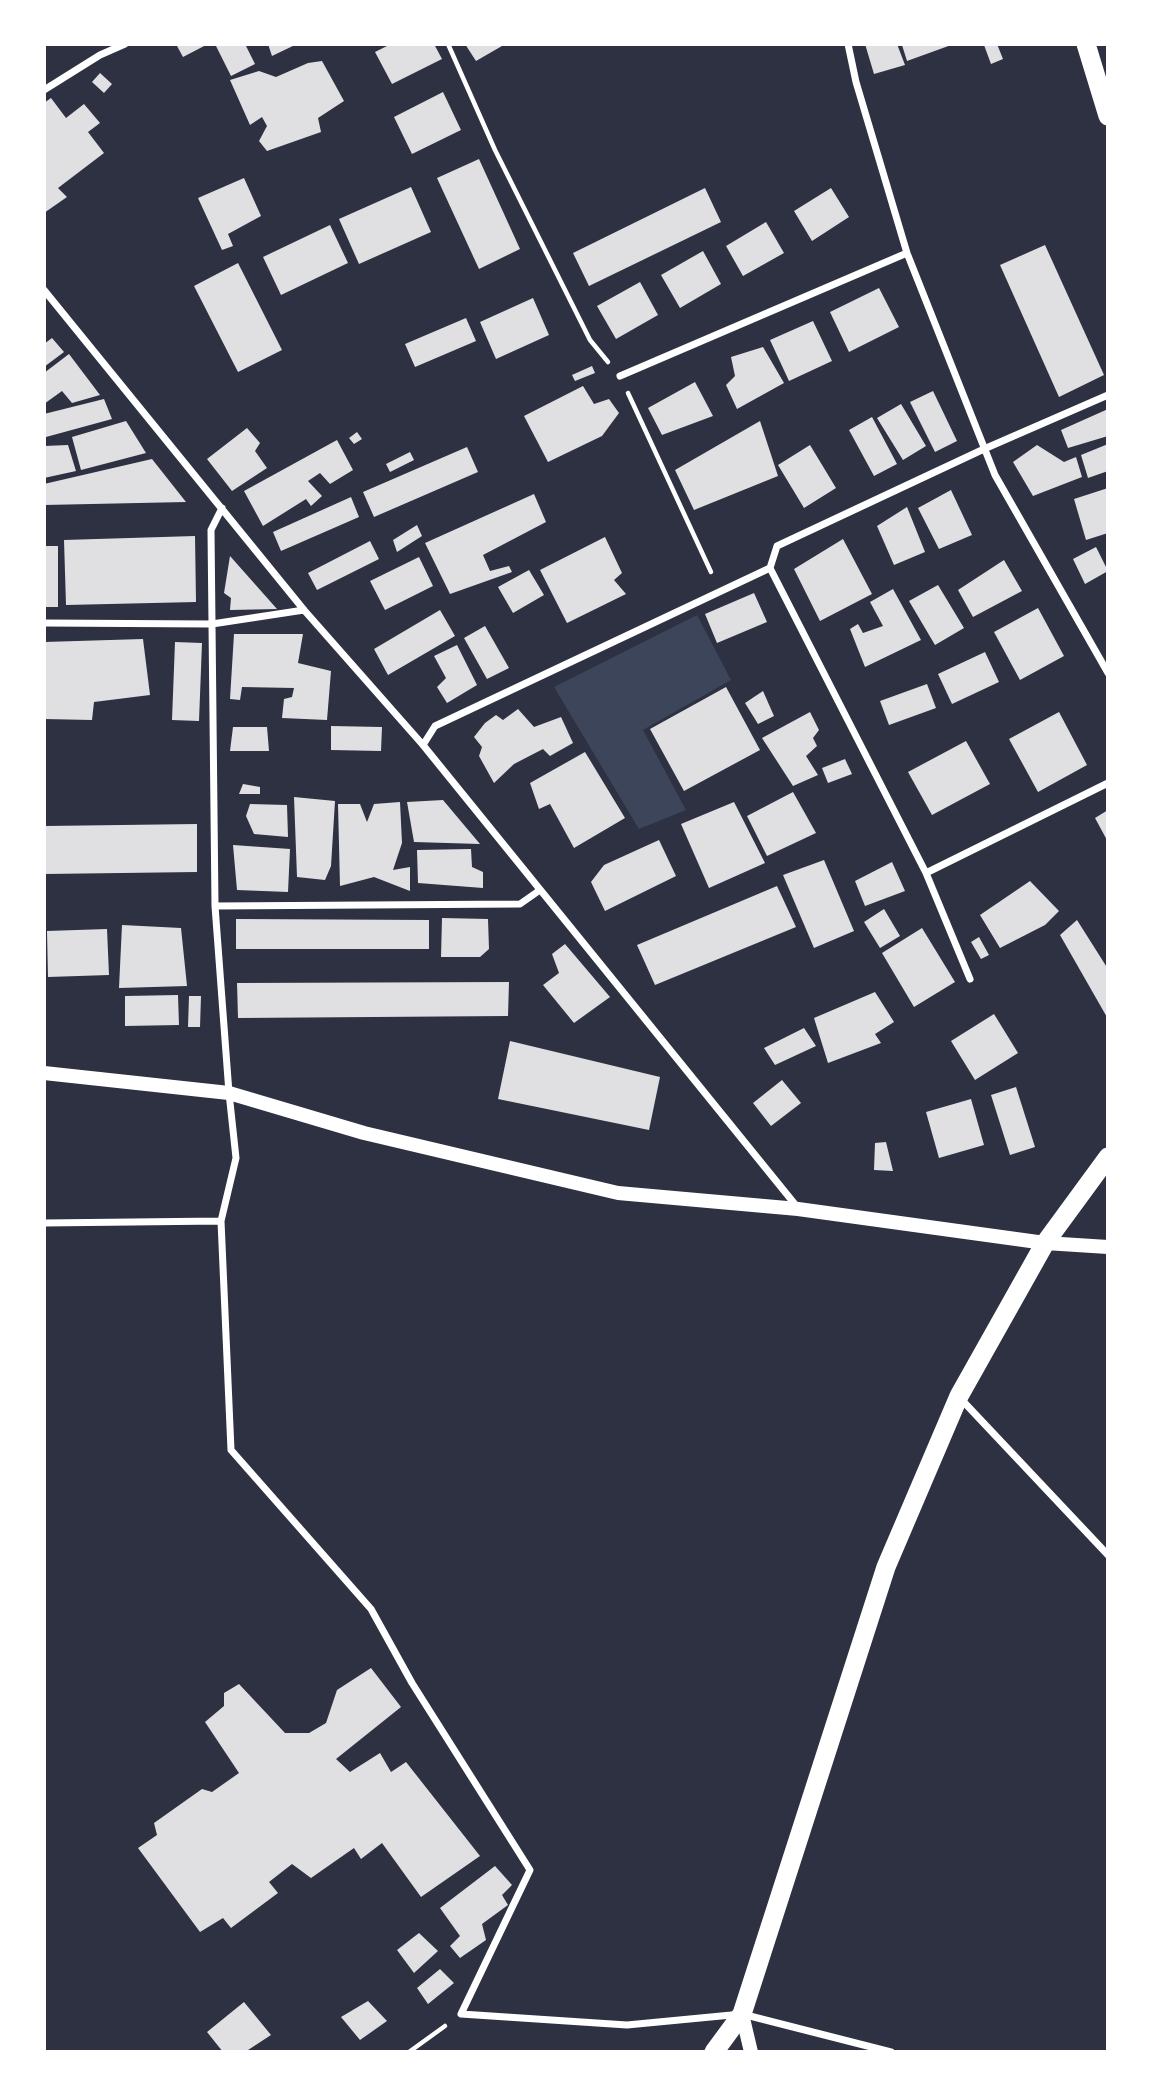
<!DOCTYPE html>
<html>
<head>
<meta charset="utf-8">
<style>
	body { margin:0 }
	#map { position:relative; width:1152px; height:2096px; overflow:hidden; background:#2d3142; font-family:"DM Sans",sans-serif }
	canvas { display:block }
	.frame { position:absolute; inset:0; border:46px solid #fff; pointer-events:none }
</style>
</head>
<body>
<div id="map">
<canvas width="1152" height="2096"></canvas>
<div class="frame"></div>
</div>
<script>
const g = document.querySelector('canvas').getContext('2d');
g.lineJoin = 'round';
function fillPath(path, color) {
  g.fillStyle = color;
  g.fill(path, 'evenodd');
}
function poly(rows) {
  const path = new Path2D();
  for (const r of rows) {
    path.moveTo(r[0], r[1]);
    for (let i = 2; i < r.length; i += 2) path.lineTo(r[i], r[i + 1]);
  }
  return path;
}
function strokePath(path, color, width, dash) {
  g.strokeStyle = color;
  g.lineWidth = width;
  g.lineCap = dash ? 'butt' : 'round';
  g.setLineDash(dash || []);
  g.stroke(path);
}
const green = poly([
	[697,615,731,680,643,730,686,810,639,829,554,687]
]);
const building = poly([
	[180,44,208,44,183,57,177,46],
	[215,44,245,44,255,64,231,76],
	[268,44,297,44,272,56],
	[391,44,434,44,442,59,392,84,375,52],
	[465,44,501,44,502,46,476,61],
	[865,44,897,44,905,65,874,74],
	[904,44,954,44,907,61,902,45],
	[988,44,997,44,1003,59,991,64,984,45],
	[322,61,344,101,318,118,321,132,267,151,259,141,267,126,262,117,250,125,230,80,259,71,276,77,308,63],
	[100,73,112,84,104,93,92,82],
	[443,92,461,130,412,154,394,117],
	[51,98,66,118,84,104,100,123,88,132,104,153,58,188,67,197,44,213,44,103],
	[479,159,520,249,479,269,437,178],
	[244,178,261,216,228,234,233,246,222,250,198,198],
	[411,187,431,232,359,264,339,219],
	[705,188,721,222,589,286,573,253],
	[831,188,849,217,812,241,794,211],
	[766,222,784,253,743,276,726,246],
	[330,225,348,263,281,295,263,257],
	[1045,245,1104,375,1059,397,1000,265],
	[703,251,721,284,680,308,661,275],
	[238,263,282,350,238,372,194,286],
	[640,282,658,315,616,339,597,306],
	[879,288,899,327,849,352,830,312],
	[533,298,549,335,496,359,480,322],
	[466,318,476,341,415,367,405,344],
	[813,321,832,361,789,381,770,340],
	[52,338,64,352,44,367,44,344],
	[763,347,784,383,737,409,726,385,735,376,731,357],
	[69,354,100,395,72,403,62,391,44,404,44,373],
	[592,366,595,373,575,381,572,375],
	[695,382,713,416,662,435,648,408],
	[583,386,594,404,609,399,619,413,602,436,548,462,524,416],
	[933,391,957,441,935,452,910,402],
	[104,399,112,419,46,437,44,436,44,414],
	[901,404,926,446,903,460,877,418],
	[1108,409,1108,436,1068,448,1061,430],
	[872,417,897,464,874,476,849,430],
	[126,421,146,453,81,470,72,437],
	[760,421,778,476,694,510,675,470],
	[247,428,260,443,255,451,267,468,232,491,207,459],
	[357,432,362,439,354,444,349,438],
	[337,440,353,470,330,484,320,473,308,481,322,496,311,506,306,499,263,526,244,491],
	[1108,444,1108,471,1088,478,1081,455],
	[68,445,76,471,44,478,44,446],
	[810,445,836,488,804,508,778,465],
	[1037,445,1064,462,1076,457,1082,477,1033,496,1013,462],
	[467,447,478,472,374,517,363,492],
	[410,452,414,460,390,472,386,464],
	[152,459,186,502,44,505,44,484],
	[1108,488,1108,533,1086,540,1074,499],
	[951,490,972,535,939,549,918,508],
	[534,494,546,522,483,555,490,571,509,566,512,572,450,594,425,543],
	[351,497,359,517,281,551,273,532],
	[907,507,925,552,894,565,877,526],
	[417,525,422,536,397,552,393,540],
	[195,536,196,602,66,605,64,540],
	[605,537,622,573,614,580,626,594,567,623,540,570],
	[843,539,872,594,820,621,794,569],
	[370,541,379,559,317,590,308,573],
	[44,546,58,546,58,607,44,607],
	[1096,547,1108,571,1085,584,1073,559],
	[230,556,277,609,230,610,231,598,224,593],
	[419,557,433,586,385,610,370,581],
	[1004,560,1022,591,973,617,958,590],
	[529,570,544,595,513,613,498,587],
	[938,585,964,628,935,645,909,601],
	[893,589,921,640,865,667,850,629,858,624,863,633,883,626,870,602],
	[754,593,767,622,717,643,705,614],
	[1038,608,1064,656,1020,680,994,632],
	[440,610,455,636,388,675,374,649],
	[485,626,509,668,487,679,464,638],
	[234,634,303,634,298,663,331,671,327,720,282,718,284,699,292,697,294,688,242,687,240,700,230,699],
	[143,639,150,695,94,702,92,720,44,719,44,642],
	[175,642,202,643,199,721,172,720],
	[457,645,477,685,447,703,437,687,446,678,434,656],
	[985,652,999,682,952,704,938,674],
	[927,684,936,708,889,725,880,701],
	[726,687,760,750,684,791,650,729],
	[763,691,774,716,758,724,745,703],
	[518,709,534,727,561,717,573,743,550,756,543,749,514,764,494,783,479,756,482,747,474,737,485,723,496,715,503,720],
	[810,712,819,730,813,738,817,746,806,756,818,775,793,786,762,738],
	[1059,712,1087,765,1038,792,1009,739],
	[331,726,382,727,381,751,331,750],
	[233,727,267,727,269,751,230,751],
	[966,741,990,784,932,815,908,772],
	[585,752,625,818,574,848,550,804,539,809,530,783],
	[845,759,852,774,828,783,822,768],
	[243,784,260,787,260,794,239,794],
	[793,792,816,833,767,856,747,816],
	[294,797,335,801,331,866,325,880,297,877],
	[443,800,480,844,414,842,407,802],
	[400,802,402,843,393,870,410,867,410,891,374,877,340,886,338,804,360,804,367,822,374,804],
	[734,802,765,863,709,888,681,824],
	[250,804,287,805,288,837,254,834,246,816],
	[1108,810,1108,842,1095,818],
	[197,824,197,872,45,874,45,826],
	[659,840,676,876,605,911,591,882,604,865],
	[233,845,290,849,288,892,237,890],
	[471,849,472,867,483,872,483,888,418,883,417,850],
	[824,860,854,931,814,948,783,875],
	[892,862,905,891,865,906,855,881],
	[1030,881,1059,911,1045,925,1000,948,980,915],
	[777,886,796,927,655,985,637,945],
	[884,909,900,936,880,948,864,922],
	[442,918,488,919,489,949,480,957,441,957],
	[236,919,429,920,429,949,236,949],
	[1077,920,1108,969,1108,1019,1060,935],
	[122,925,181,928,187,986,119,988],
	[922,928,955,982,914,1007,882,953],
	[107,929,109,975,48,977,47,931],
	[979,937,989,955,981,959,971,942],
	[565,944,610,997,574,1023,543,985,559,973,552,954],
	[509,982,508,1016,238,1018,237,983],
	[875,992,894,1022,875,1034,881,1043,828,1063,814,1018],
	[178,995,179,1025,125,1026,125,996],
	[189,996,201,996,200,1027,188,1027],
	[994,1014,1018,1053,975,1080,951,1041],
	[804,1028,816,1046,775,1065,764,1048],
	[510,1041,660,1077,649,1130,498,1099],
	[782,1080,801,1103,771,1126,753,1103],
	[1016,1087,1035,1147,1010,1155,991,1095],
	[971,1099,984,1145,939,1158,926,1112],
	[886,1142,893,1171,874,1170,875,1143],
	[371,1668,401,1707,336,1759,350,1772,380,1753,391,1772,406,1762,480,1856,421,1897,382,1843,361,1859,354,1848,311,1878,292,1864,269,1882,278,1893,231,1928,223,1918,200,1932,138,1848,157,1835,154,1823,202,1789,212,1792,239,1773,205,1722,224,1706,224,1693,239,1684,285,1733,309,1733,326,1723,337,1690],
	[495,1866,512,1885,502,1895,508,1905,482,1924,486,1940,460,1958,450,1946,460,1936,440,1908],
	[419,1933,438,1951,414,1973,397,1950],
	[440,1969,454,1983,428,2004,417,1988],
	[368,2001,387,2021,360,2040,341,2017],
	[244,2002,271,2035,245,2052,223,2052,207,2032]
]);
const path = poly([
	[448,44,495,150,590,340,608,362],
	[628,393,711,572],
	[409,2052,445,2026]
]);
const minor = poly([
	[848,44,856,82,907,253,995,475,1108,673],
	[44,90,100,55,125,44],
	[44,290,304,610,423,745,798,1208],
	[620,376,907,253],
	[222,508,211,530,215,906,229,1093,236,1158,221,1221,231,1450,371,1609,412,1683,530,1870,461,2014,627,2025,742,2014,891,2052],
	[770,568,777,546,984,449,1108,395],
	[44,623,212,624,304,610],
	[423,745,435,726,770,568,926,873,1108,783],
	[926,873,970,979],
	[215,906,520,904,540,890],
	[44,1223,221,1221],
	[960,1398,1108,1555]
]);
const secondary = poly([
	[44,1073,229,1093,364,1133,618,1193,798,1209,1045,1243,1108,1247],
	[742,2014,751,2052]
]);
const trunk = poly([
	[1086,44,1108,116],
	[714,2052,742,2014,886,1567,959,1396,1045,1243,1108,1157]
]);
fillPath(green, '#3c4559');
fillPath(building, '#e0e0e3');
strokePath(path, '#fff', 4.5);
strokePath(minor, '#fff', 7);
strokePath(secondary, '#fff', 14);
strokePath(trunk, '#fff', 19);
</script>
</body>
</html>
